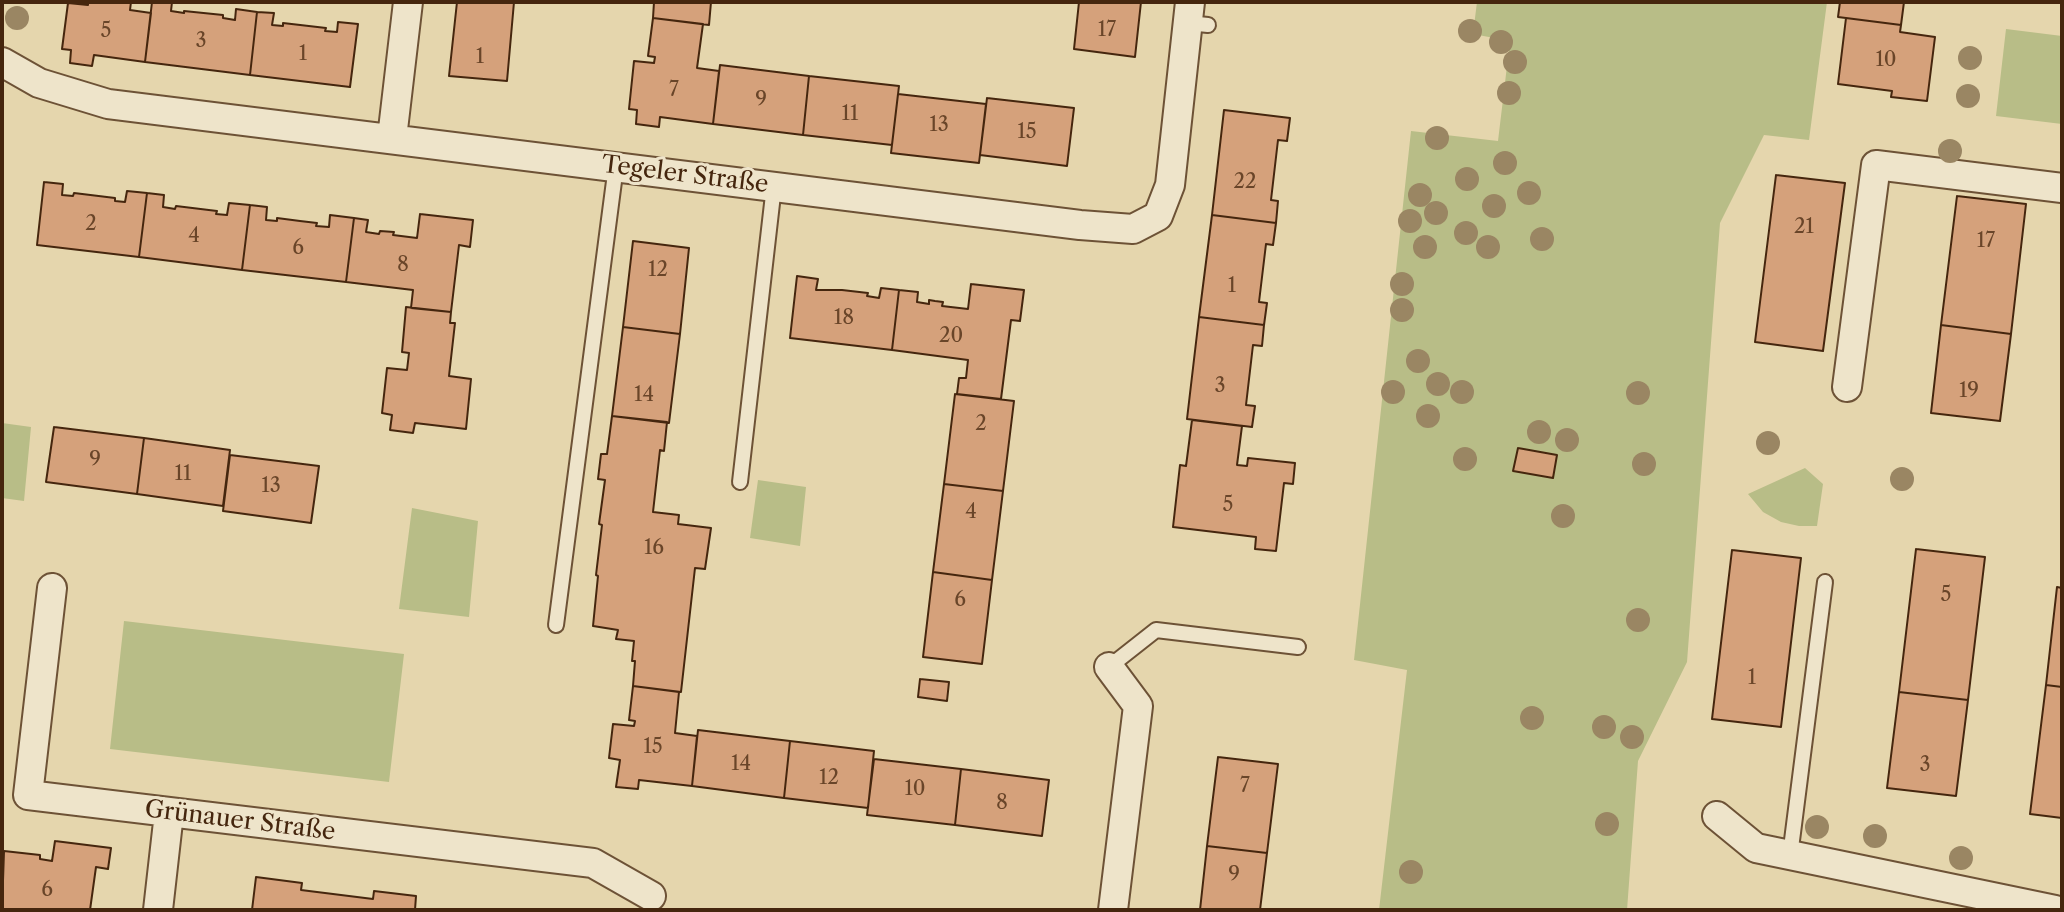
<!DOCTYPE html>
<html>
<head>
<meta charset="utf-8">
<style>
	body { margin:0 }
	#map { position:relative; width:2064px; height:912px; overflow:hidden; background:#e5d6ad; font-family:"Libre Caslon Text",serif }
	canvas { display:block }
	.frame { position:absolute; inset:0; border:4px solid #45260e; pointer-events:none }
</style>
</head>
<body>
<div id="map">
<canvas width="2064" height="912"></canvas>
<div class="frame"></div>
</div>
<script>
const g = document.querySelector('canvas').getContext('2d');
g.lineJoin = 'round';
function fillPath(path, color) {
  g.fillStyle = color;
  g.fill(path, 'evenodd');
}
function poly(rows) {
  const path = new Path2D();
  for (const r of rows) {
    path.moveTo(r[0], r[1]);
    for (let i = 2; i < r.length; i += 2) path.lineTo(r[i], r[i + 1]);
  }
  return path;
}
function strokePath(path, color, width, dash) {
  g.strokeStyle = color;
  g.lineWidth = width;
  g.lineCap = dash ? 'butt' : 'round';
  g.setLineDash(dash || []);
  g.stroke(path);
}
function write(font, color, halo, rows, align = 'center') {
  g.font = font + ' "Libre Caslon Text",serif';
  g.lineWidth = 6;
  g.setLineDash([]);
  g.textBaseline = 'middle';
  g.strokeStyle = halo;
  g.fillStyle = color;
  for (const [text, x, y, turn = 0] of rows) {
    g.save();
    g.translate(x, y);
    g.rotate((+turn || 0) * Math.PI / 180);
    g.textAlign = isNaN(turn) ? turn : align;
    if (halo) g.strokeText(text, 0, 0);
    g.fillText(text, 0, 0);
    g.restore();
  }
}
const green = poly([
	[1477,2,1827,2,1809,140,1764,135,1720,223,1687,662,1638,761,1627,910,1379,910,1407,670,1354,660,1411,131,1498,141,1510,41,1473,34],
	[2006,29,2062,36,2062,124,1996,116],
	[2,423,31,427,24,501,2,498],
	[1805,468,1823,484,1817,526,1799,526,1781,522,1763,512,1748,494],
	[758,480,806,487,800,546,750,538],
	[412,508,478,521,469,617,399,609],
	[124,621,404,654,389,782,110,749]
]);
const building = poly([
	[88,2,131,2,130,10,151,13,145,62,94,55,92,66,70,63,71,50,62,49,68,3,88,5,88,2],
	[152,2,172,2,171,11,184,13,184,11,223,15,223,18,235,20,236,9,257,12,250,75,145,62,152,2],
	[457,2,514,2,507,81,449,76,457,2],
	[654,2,711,2,709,25,653,18,654,2],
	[1079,2,1141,2,1135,57,1074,49,1079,2],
	[1840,2,1904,2,1901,25,1838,17,1840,2],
	[257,12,274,13,272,25,283,26,283,23,326,28,325,31,337,32,338,22,358,24,350,87,250,75,257,12],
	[653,18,703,24,697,68,719,71,713,124,660,117,659,127,636,124,637,110,629,109,634,61,654,63,655,57,648,56,653,18],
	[1846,18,1901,25,1900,32,1935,37,1927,101,1891,97,1892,91,1838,84,1846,18],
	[720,65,809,76,803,135,713,124,720,65],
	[809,76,899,86,892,145,803,135,809,76],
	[898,94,986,104,979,163,891,153,898,94],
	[987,98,1074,108,1067,166,980,155,987,98],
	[1224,110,1290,118,1287,141,1278,140,1271,200,1278,201,1276,223,1212,215,1224,110],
	[1776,175,1845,183,1823,351,1755,342,1776,175],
	[44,182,63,184,62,195,73,196,74,193,115,198,115,201,125,202,127,191,147,193,139,257,37,245,44,182],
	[147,193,164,195,163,207,175,209,176,206,217,211,216,214,227,215,229,203,250,205,242,270,139,257,147,193],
	[1957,196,2026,204,2011,334,1941,325,1957,196],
	[250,205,267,207,266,220,277,221,277,218,300,221,317,223,316,226,329,227,330,215,354,218,346,282,242,270,250,205],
	[420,214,473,220,470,247,459,245,451,312,411,308,413,290,346,282,354,218,368,220,366,232,379,234,380,231,394,232,393,235,417,238,420,214],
	[1212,215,1276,223,1273,245,1266,244,1259,302,1267,303,1264,325,1199,317,1212,215],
	[633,241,689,248,680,334,623,327,633,241],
	[797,276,818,279,816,290,842,290,868,293,867,296,879,298,881,288,899,290,892,350,790,338,797,276],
	[971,284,1024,290,1020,321,1011,320,1001,399,957,394,959,378,966,378,968,360,892,350,899,290,918,292,917,302,929,304,929,300,935,301,943,302,942,306,968,309,971,284],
	[406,307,451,312,450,323,455,323,449,376,471,379,466,429,415,423,413,433,390,430,392,415,382,413,387,368,407,370,409,353,402,352,406,307],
	[1199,317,1264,325,1262,346,1253,345,1246,405,1255,406,1252,427,1187,419,1199,317],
	[1941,325,2011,334,2000,421,1931,413,1941,325],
	[623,327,680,334,669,423,612,416,623,327],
	[955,394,1014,401,1003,491,944,484,955,394],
	[612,416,667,422,664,451,660,450,653,512,679,515,678,524,711,528,705,569,695,568,681,692,633,686,635,661,632,661,634,641,616,639,618,630,593,626,598,576,596,575,602,525,599,524,605,480,598,479,601,454,607,454,612,416],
	[1192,420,1242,426,1237,465,1247,466,1248,458,1295,463,1293,484,1284,483,1276,551,1255,549,1256,537,1173,527,1180,465,1186,466,1192,420],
	[54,427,144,438,137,494,46,482,54,427],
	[144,438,230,450,223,506,137,494,144,438],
	[1518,448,1557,455,1553,478,1513,471,1518,448],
	[230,455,319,466,311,523,223,511,230,455],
	[944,484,1003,491,992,580,933,572,944,484],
	[1916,549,1985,557,1968,700,1899,692,1916,549],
	[1732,550,1801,558,1781,727,1712,719,1732,550],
	[933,572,992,580,982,664,923,657,933,572],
	[2057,587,2062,588,2062,687,2046,685,2057,587],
	[920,679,949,682,947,701,918,697,920,679],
	[2046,685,2062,687,2062,818,2030,814,2046,685],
	[633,686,679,692,675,733,697,736,692,786,639,780,638,789,616,787,620,760,609,758,613,724,634,726,635,721,629,720,633,686],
	[1899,692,1968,700,1956,796,1887,788,1899,692],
	[698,730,790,741,784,798,692,786,698,730],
	[790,741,874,751,868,808,784,798,790,741],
	[1218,757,1278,764,1267,853,1207,846,1218,757],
	[874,759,961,769,955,825,867,815,874,759],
	[961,769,1049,780,1042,836,955,825,961,769],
	[55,841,111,848,108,869,96,867,90,910,2,910,4,851,40,855,40,859,52,861,55,841],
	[1207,846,1267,853,1260,910,1200,910,1207,846],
	[256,877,302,883,301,890,373,899,374,891,416,896,415,910,252,910,256,877]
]);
const lane = poly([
	[1188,23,1208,25],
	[740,482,774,186],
	[556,625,616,166],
	[1109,667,1156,630,1298,647],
	[1790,856,1825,582]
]);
const street = poly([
	[2,62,39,83,108,104,1080,225,1133,229,1158,216,1170,185,1190,2],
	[392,138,408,2],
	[1847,387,1876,165,2062,188],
	[52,588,28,795,593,863,651,896],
	[1109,667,1138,706,1113,910],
	[1717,816,1756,848,2055,910],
	[158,910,169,813]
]);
const trees = [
	[17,18],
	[1470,31],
	[1501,42],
	[1970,58],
	[1515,62],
	[1509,93],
	[1968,96],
	[1437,138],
	[1950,151],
	[1505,163],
	[1467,179],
	[1529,193],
	[1420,195],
	[1494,206],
	[1436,213],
	[1410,221],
	[1466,233],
	[1542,239],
	[1425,247],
	[1488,247],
	[1402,284],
	[1402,310],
	[1418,361],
	[1438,384],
	[1393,392],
	[1462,392],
	[1638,393],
	[1428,416],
	[1539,432],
	[1567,440],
	[1768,443],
	[1465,459],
	[1644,464],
	[1902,479],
	[1563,516],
	[1638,620],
	[1532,718],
	[1604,727],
	[1632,737],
	[1607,824],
	[1817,827],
	[1875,836],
	[1961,858],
	[1411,872]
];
const numberNames = [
	["17",1107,30],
	["5",106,31],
	["3",201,41],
	["1",303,54],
	["1",480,57],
	["10",1886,60],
	["7",674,90],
	["9",761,100],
	["11",850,114],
	["13",939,125],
	["15",1027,132],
	["22",1245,182],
	["2",91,224],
	["21",1804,227],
	["4",194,236],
	["17",1986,241],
	["6",298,248],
	["8",403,265],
	["12",658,270],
	["1",1232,286],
	["18",844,318],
	["20",951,336],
	["3",1220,386],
	["19",1969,391],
	["14",644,395],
	["2",981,424],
	["9",95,460],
	["11",183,474],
	["13",271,486],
	["5",1228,505],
	["4",971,512],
	["16",654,548],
	["5",1946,595],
	["6",960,600],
	["1",1752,678],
	["15",653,747],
	["14",741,764],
	["3",1925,765],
	["12",829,778],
	["7",1245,786],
	["10",915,789],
	["8",1002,803],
	["9",1234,875],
	["6",47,890]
];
const streetNames = [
	["Tegeler Straße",685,175,7],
	["Grünauer Straße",240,821,7]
];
fillPath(green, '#b8bd87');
fillPath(building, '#d5a17b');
strokePath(building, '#45260e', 2);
strokePath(lane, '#6d5236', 18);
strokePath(street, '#6d5236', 32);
strokePath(lane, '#eee4ca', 14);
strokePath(street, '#eee4ca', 28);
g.fillStyle = '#9a8663';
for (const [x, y] of trees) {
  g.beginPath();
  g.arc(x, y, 12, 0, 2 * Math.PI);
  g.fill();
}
write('20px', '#694529', null, numberNames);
write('24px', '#45260e', '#eee4ca', streetNames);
</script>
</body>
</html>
